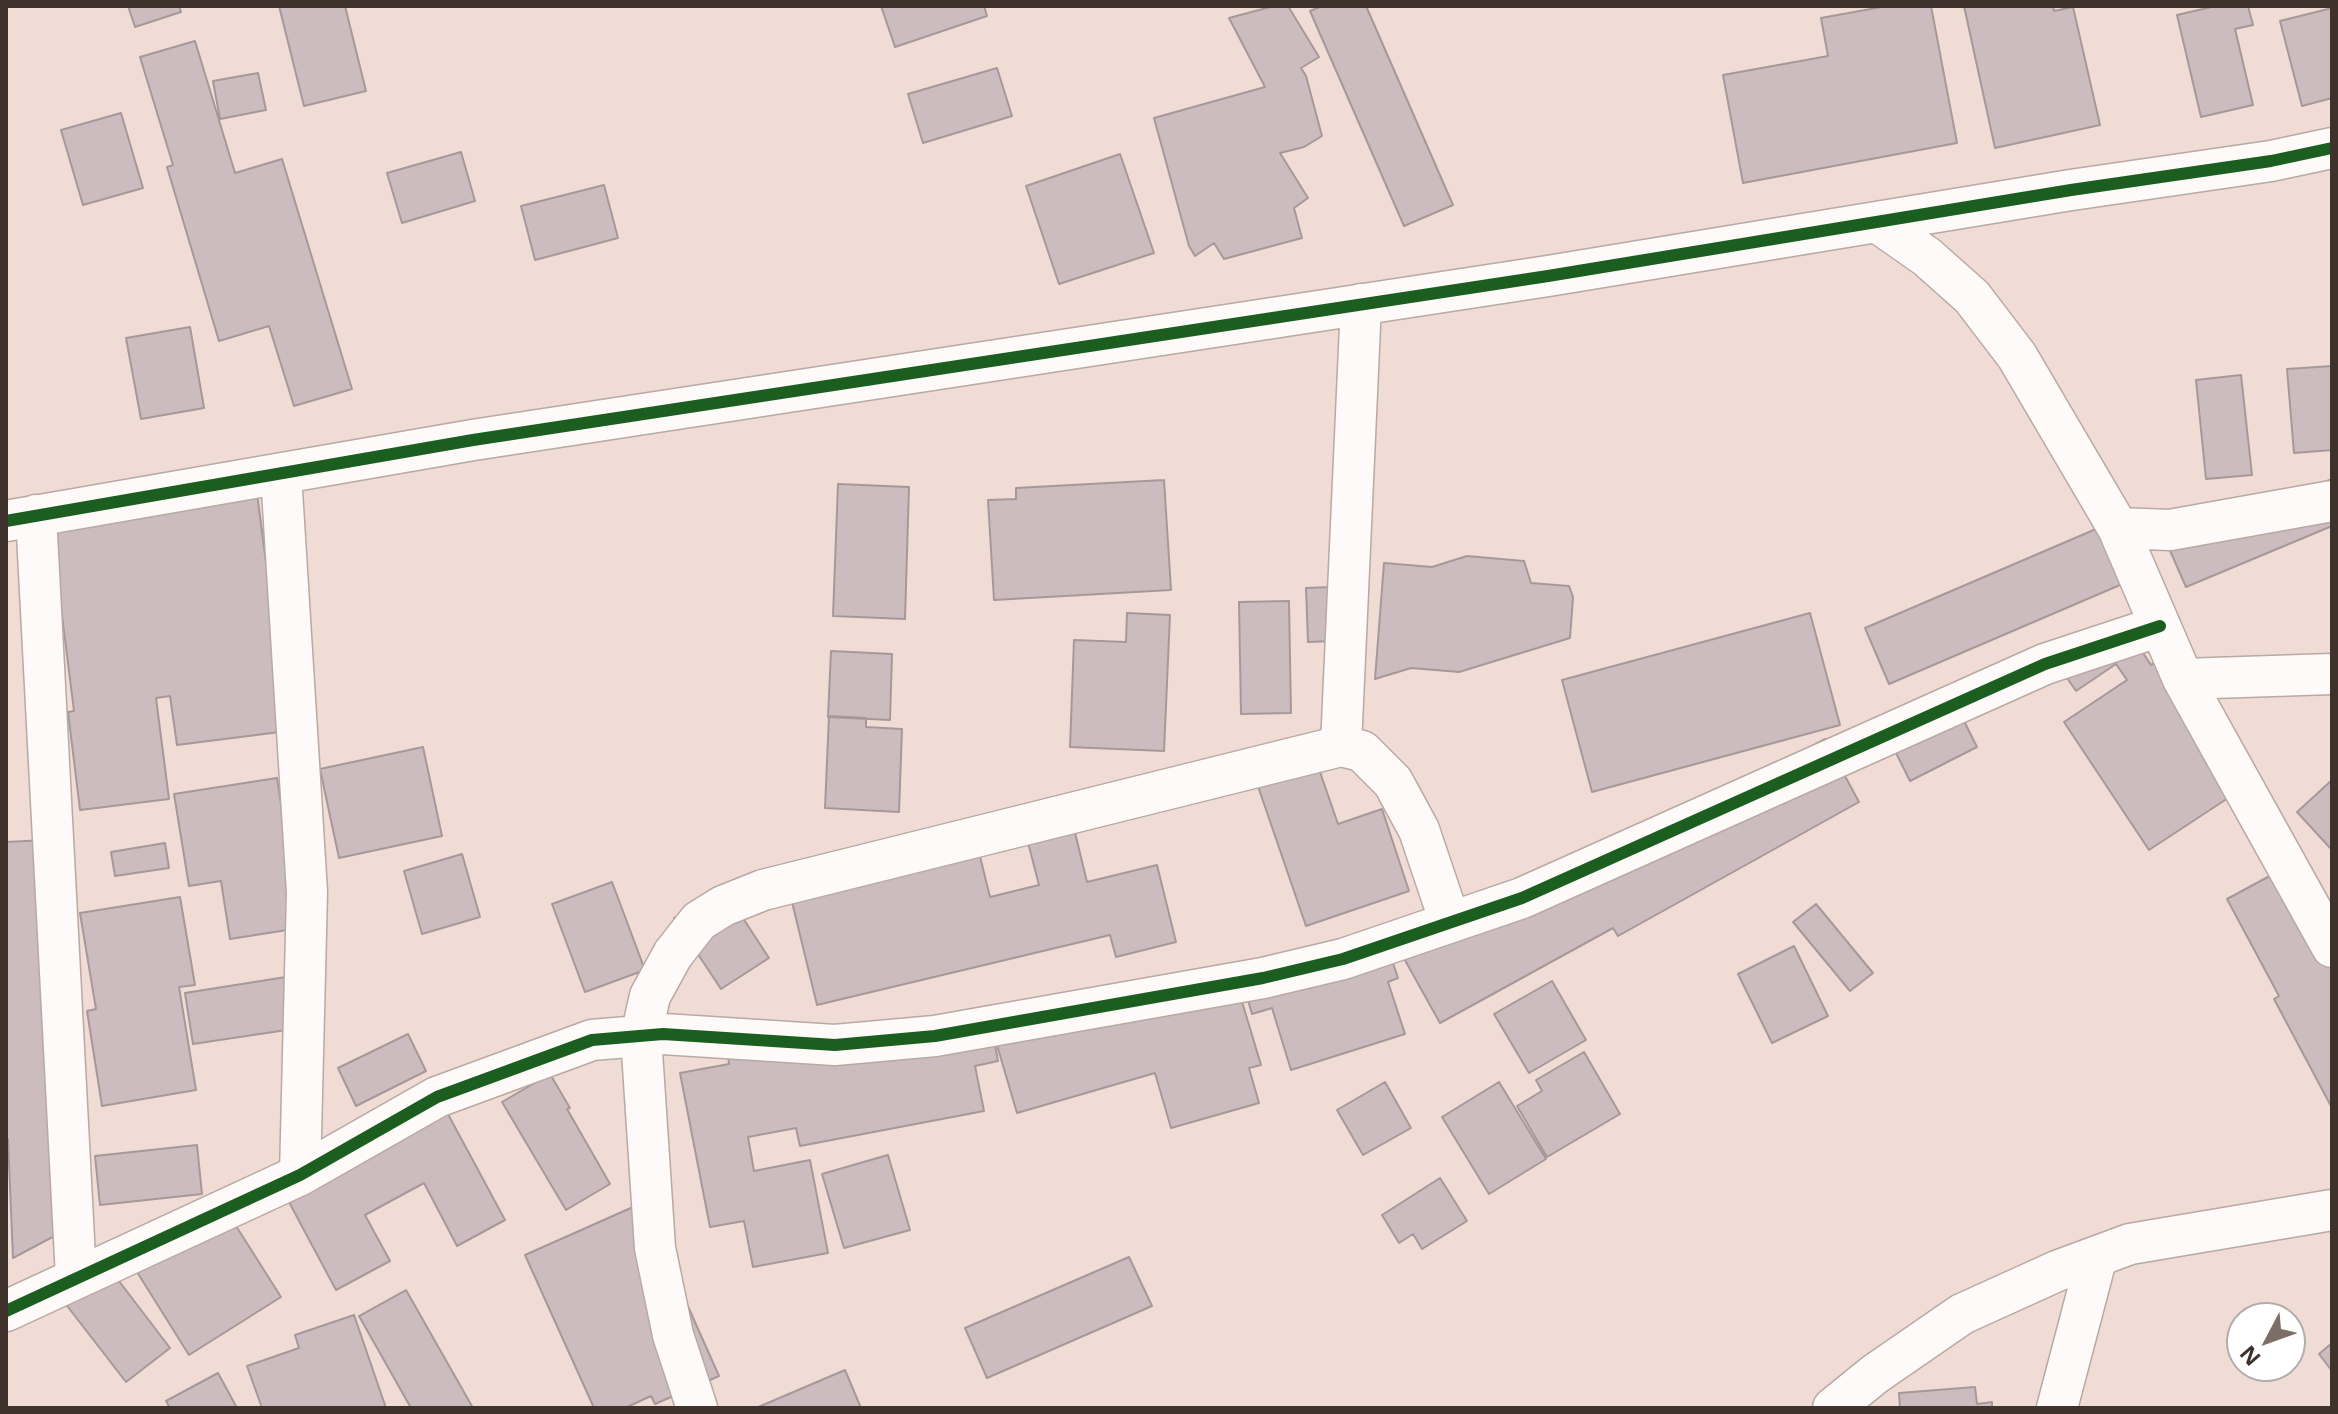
<!DOCTYPE html>
<html>
<head>
<meta charset="utf-8">
<style>
	body { margin:0 }
	#map { position:relative; width:2338px; height:1414px; overflow:hidden; background:#f0dcd4; font-family:"Noto Sans",sans-serif }
	canvas { display:block }
	.frame { position:absolute; inset:0; border:8px solid #3f312c; pointer-events:none }
	.north { position:absolute; left:2226px; top:1302px; width:80px; height:80px; box-sizing:border-box; background:#fff; border:2px solid #b2adab; border-radius:50%; rotate:229deg; font-size:22px; font-weight:700; line-height:32px; text-align:center; color:#3f312c }
	.north::after { content:''; display:block; margin:auto; width:28px; height:36px; background:#7d6d67; clip-path:polygon(50% 0,100% 100%,50% 72%,0 100%) }
</style>
</head>
<body>
<div id="map">
<canvas width="2338" height="1414"></canvas>
<div class="frame"></div>
<div class="north">N</div>
</div>
<script>
const g = document.querySelector('canvas').getContext('2d');
g.lineJoin = 'round';
function fillPath(path, color) {
  g.fillStyle = color;
  g.fill(path, 'evenodd');
}
function poly(rows) {
  const path = new Path2D();
  for (const r of rows) {
    path.moveTo(r[0], r[1]);
    for (let i = 2; i < r.length; i += 2) path.lineTo(r[i], r[i + 1]);
  }
  return path;
}
function strokePath(path, color, width, dash) {
  g.strokeStyle = color;
  g.lineWidth = width;
  g.lineCap = dash ? 'butt' : 'round';
  g.setLineDash(dash || []);
  g.stroke(path);
}
const building = poly([
	[128,6,179,6,181,12,135,27,128,6],
	[279,6,345,6,366,91,304,106,279,6],
	[881,6,984,6,987,16,895,47,881,6],
	[1274,6,1288,6,1319,57,1301,68,1306,76,1322,136,1304,147,1280,153,1308,198,1294,208,1302,238,1224,259,1214,243,1195,256,1189,246,1154,118,1265,87,1229,18,1274,6],
	[1322,6,1366,6,1453,205,1404,226,1310,11,1322,6],
	[1887,6,1931,6,1957,143,1743,183,1723,75,1828,56,1821,18,1887,6],
	[1964,6,2053,6,2054,11,2073,7,2100,125,1995,148,1964,6],
	[2216,6,2248,6,2253,25,2235,29,2253,105,2201,117,2177,15,2216,6],
	[2332,8,2332,98,2302,106,2280,21,2332,8],
	[195,41,235,173,282,159,352,389,294,406,269,326,219,341,167,167,173,165,140,57,195,41],
	[997,68,1012,116,923,143,908,94,997,68],
	[258,73,266,110,220,119,213,81,258,73],
	[121,113,143,188,83,205,61,130,121,113],
	[461,152,475,201,402,223,387,173,461,152],
	[1120,154,1154,253,1059,284,1026,186,1120,154],
	[604,185,618,238,535,260,521,206,604,185],
	[190,327,204,408,141,419,126,338,190,327],
	[2332,366,2332,450,2294,453,2287,369,2332,366],
	[2241,375,2252,475,2206,479,2196,380,2241,375],
	[255,478,288,731,177,745,170,696,156,698,169,799,80,810,68,712,74,711,48,504,255,478],
	[2332,479,2332,526,2186,587,2168,546,2332,479],
	[1164,480,1171,590,994,600,988,500,1016,499,1016,488,1164,480],
	[838,484,909,487,905,619,833,616,838,484],
	[2124,517,2148,573,1889,684,1865,628,2124,517],
	[1467,556,1524,561,1531,583,1569,586,1573,597,1570,638,1459,672,1411,668,1375,679,1384,563,1432,567,1467,556],
	[1357,586,1359,640,1308,642,1306,588,1357,586],
	[1289,601,1291,713,1241,714,1239,602,1289,601],
	[1127,613,1170,615,1164,751,1070,747,1074,640,1126,642,1127,613],
	[1810,613,1840,725,1592,792,1562,680,1810,613],
	[2131,635,2151,665,2173,650,2254,781,2149,850,2064,722,2127,680,2116,664,2076,691,2067,678,2131,635],
	[831,651,892,654,890,720,828,717,831,651],
	[1947,687,1977,747,1910,781,1880,721,1947,687],
	[829,716,866,718,866,727,902,729,899,812,825,808,829,716],
	[1825,739,1859,802,1618,936,1613,928,1440,1023,1397,946,1524,905,1825,739],
	[1311,746,1338,824,1382,809,1409,891,1306,926,1251,766,1311,746],
	[423,747,442,836,339,858,320,769,423,747],
	[277,778,300,928,230,939,221,881,189,886,174,794,277,778],
	[2332,780,2332,850,2297,812,2332,780],
	[1071,816,1087,882,1157,865,1176,942,1116,957,1110,935,817,1005,784,869,972,824,990,897,1039,885,1024,827,1071,816],
	[46,840,59,1164,50,1168,60,1187,62,1232,13,1258,8,1139,6,1140,6,842,46,840],
	[165,843,169,868,115,876,111,852,165,843],
	[462,854,480,917,422,934,404,871,462,854],
	[2292,864,2332,939,2332,1108,2274,999,2279,996,2227,899,2292,864],
	[612,882,645,970,585,992,552,904,612,882],
	[722,886,769,958,721,989,674,918,722,886],
	[180,897,195,985,179,987,196,1090,102,1106,87,1011,96,1009,80,913,180,897],
	[1816,904,1873,973,1850,991,1793,922,1816,904],
	[1387,945,1398,978,1388,982,1405,1034,1291,1070,1272,1008,1252,1014,1245,990,1387,945],
	[1794,946,1828,1016,1772,1043,1738,974,1794,946],
	[1231,965,1261,1065,1249,1068,1259,1103,1171,1128,1155,1073,1017,1113,994,1035,1231,965],
	[292,976,300,1028,193,1044,185,993,292,976],
	[1552,981,1586,1040,1529,1073,1494,1014,1552,981],
	[988,1006,998,1061,975,1066,984,1111,800,1146,796,1128,748,1137,754,1171,810,1160,828,1253,753,1267,744,1221,710,1227,680,1073,729,1064,728,1056,988,1006],
	[408,1034,426,1071,356,1106,338,1068,408,1034],
	[1584,1052,1620,1114,1547,1157,1517,1106,1542,1091,1536,1080,1584,1052],
	[550,1074,570,1108,567,1109,610,1184,566,1210,502,1102,550,1074],
	[1385,1082,1411,1128,1363,1155,1337,1110,1385,1082],
	[1499,1082,1546,1159,1489,1194,1442,1117,1499,1082],
	[442,1103,505,1220,457,1246,424,1183,365,1215,390,1261,336,1290,282,1189,442,1103],
	[197,1145,202,1194,100,1205,95,1156,197,1145],
	[888,1155,910,1230,844,1248,822,1174,888,1155],
	[1440,1178,1467,1221,1422,1249,1413,1234,1399,1243,1382,1215,1440,1178],
	[642,1203,719,1376,655,1404,651,1396,625,1408,594,1408,525,1255,642,1203],
	[224,1207,281,1297,189,1355,132,1264,224,1207],
	[1129,1257,1152,1306,987,1378,965,1328,1129,1257],
	[106,1264,170,1348,126,1382,61,1298,106,1264],
	[406,1290,473,1408,411,1408,359,1316,406,1290],
	[354,1315,386,1408,262,1408,247,1366,299,1348,295,1335,354,1315],
	[2332,1343,2332,1371,2319,1354,2332,1343],
	[845,1370,861,1408,756,1408,845,1370],
	[218,1373,237,1408,170,1408,166,1401,218,1373],
	[1975,1387,1977,1404,1992,1402,1992,1408,1900,1408,1899,1393,1975,1387]
]);
const minor = poly([
	[1877,222,1927,257,1972,297,2017,356,2118,528,2170,530,2332,501],
	[281,474,307,892,300,1175],
	[36,515,76,1277],
	[6,521,473,440,1548,276,2071,190,2271,161,2332,148],
	[2118,528,2183,679,2332,947],
	[2183,679,2332,674],
	[1341,746,1361,304],
	[6,1311,300,1175,437,1097,592,1040,663,1034,835,1045,935,1036,1263,978,1343,959,1522,898,2045,664,2160,626],
	[697,1408,673,1335,655,1248,641,1036,650,996,673,954,699,921,723,906,763,890,1341,746,1362,751,1393,782,1419,830,1450,922],
	[1833,1408,1875,1374,1962,1314,2057,1271,2130,1244,2332,1210],
	[2057,1408,2097,1256]
]);
const cycleway = poly([
	[6,521,473,440,1548,276,2071,190,2271,161,2332,148],
	[6,1311,300,1175,437,1097,592,1040,663,1034,835,1045,935,1036,1263,978,1343,959,1522,898,2045,664,2160,626]
]);
fillPath(building, '#cdbcbf');
strokePath(building, '#a69899', 2);
strokePath(minor, '#b8a9a2', 43);
strokePath(minor, '#fdfaf9', 40);
strokePath(cycleway, '#1b5e20', 12);
</script>
</body>
</html>
